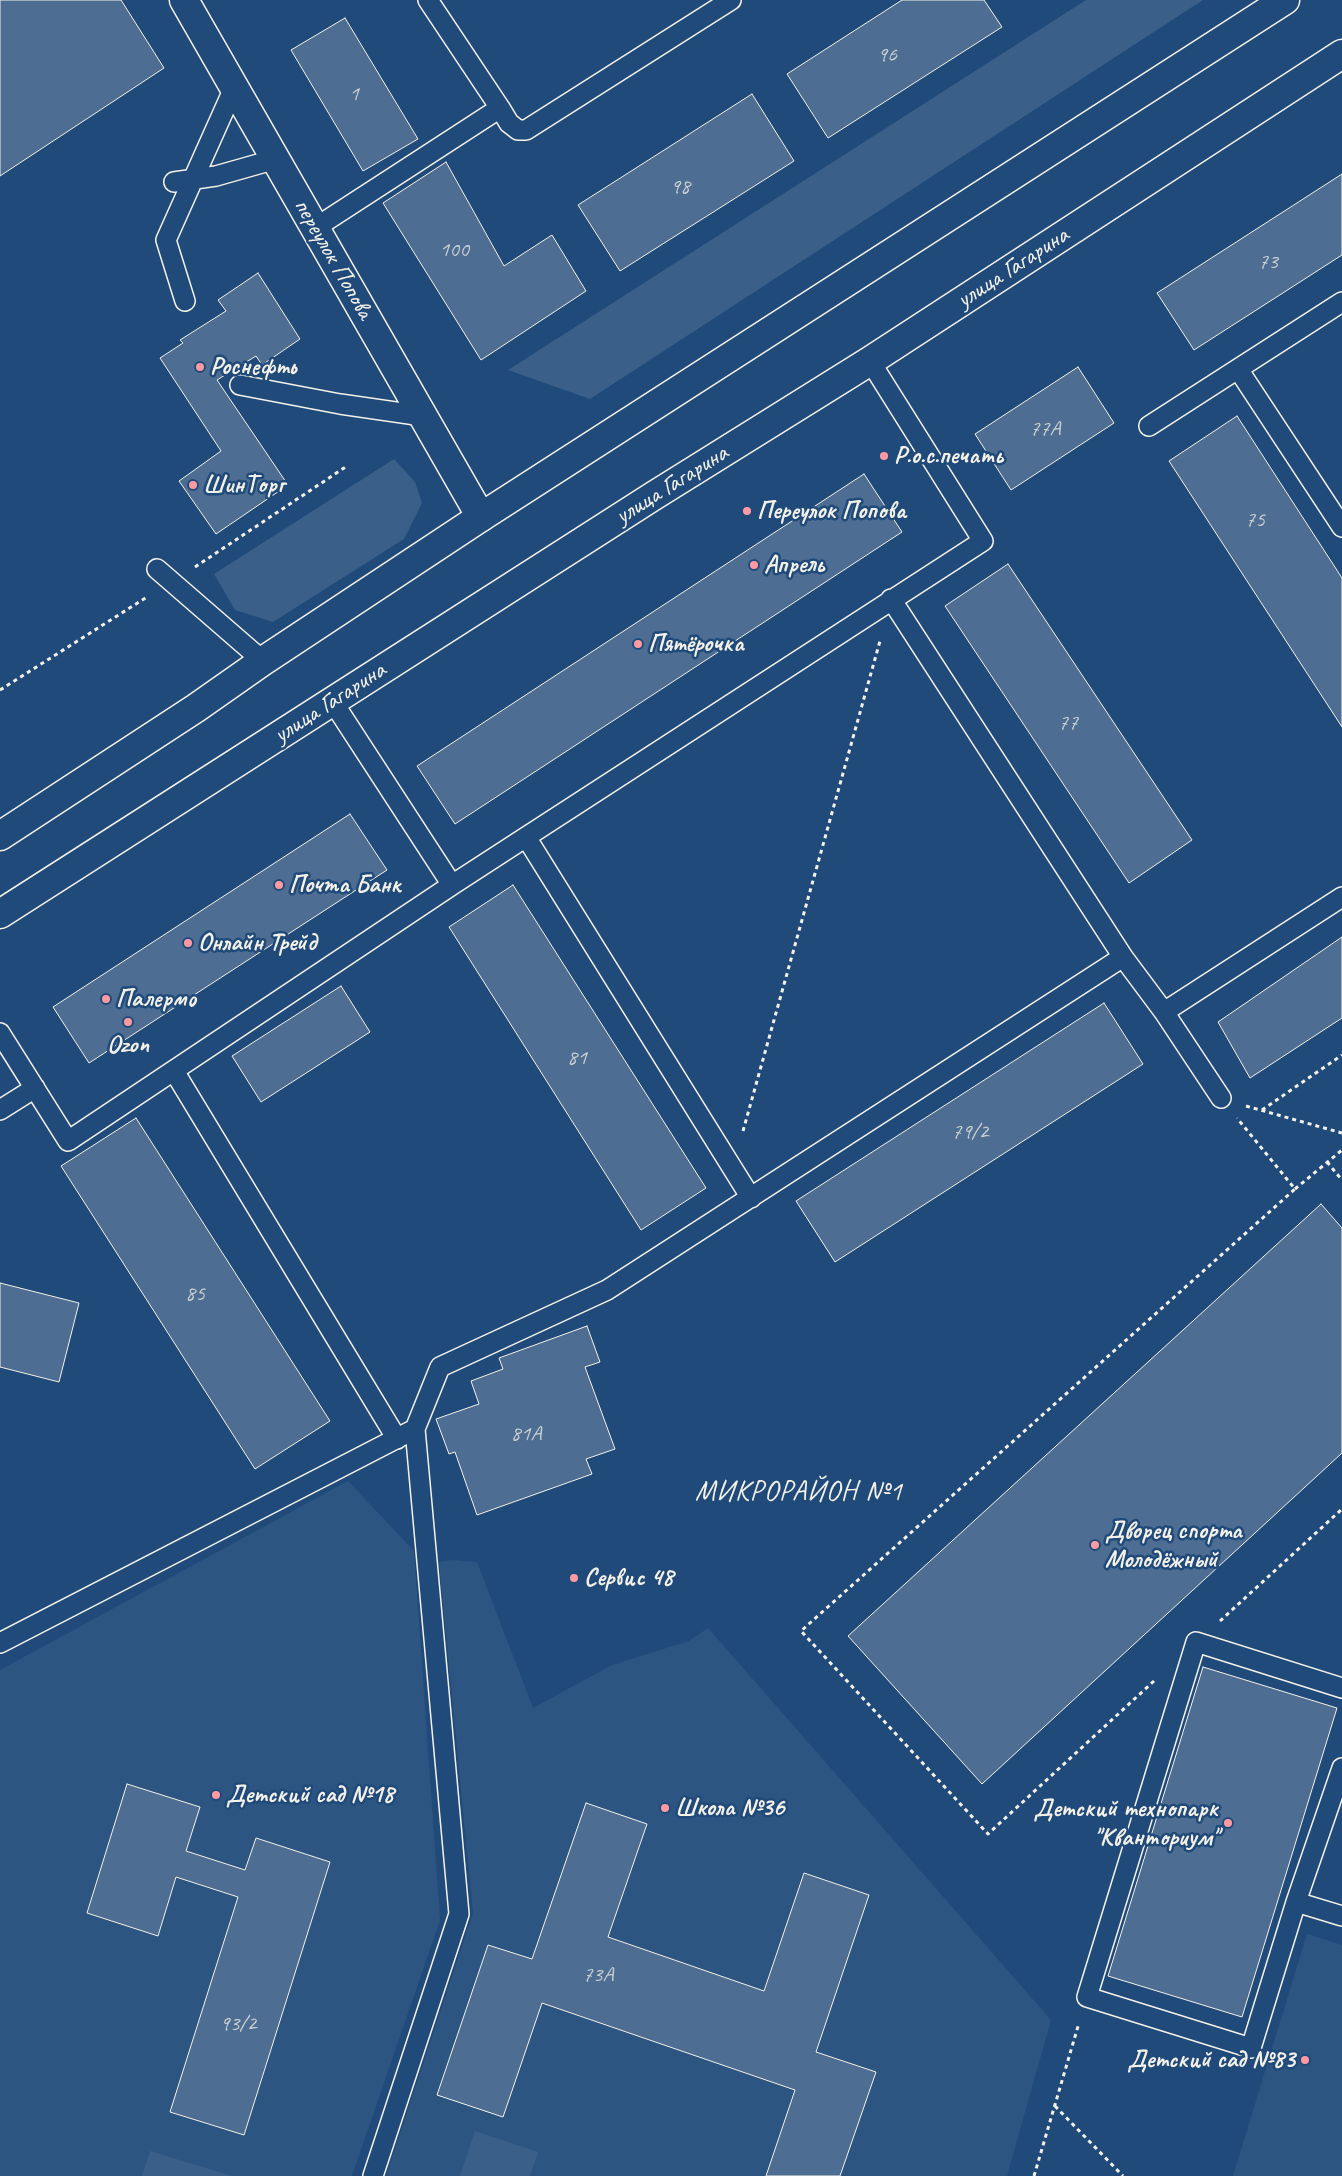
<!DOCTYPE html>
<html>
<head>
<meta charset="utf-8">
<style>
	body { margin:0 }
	canvas { display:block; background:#1f4a7a }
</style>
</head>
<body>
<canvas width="1342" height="2176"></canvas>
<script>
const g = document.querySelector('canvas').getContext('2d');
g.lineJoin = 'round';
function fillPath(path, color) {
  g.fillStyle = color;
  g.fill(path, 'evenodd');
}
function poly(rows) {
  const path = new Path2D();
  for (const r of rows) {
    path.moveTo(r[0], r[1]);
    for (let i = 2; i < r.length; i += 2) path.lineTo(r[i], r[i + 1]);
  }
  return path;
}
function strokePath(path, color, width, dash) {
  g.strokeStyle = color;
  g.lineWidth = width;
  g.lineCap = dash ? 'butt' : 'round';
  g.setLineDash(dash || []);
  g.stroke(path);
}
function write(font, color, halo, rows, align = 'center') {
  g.font = font + ' Caveat,sans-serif';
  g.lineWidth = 5;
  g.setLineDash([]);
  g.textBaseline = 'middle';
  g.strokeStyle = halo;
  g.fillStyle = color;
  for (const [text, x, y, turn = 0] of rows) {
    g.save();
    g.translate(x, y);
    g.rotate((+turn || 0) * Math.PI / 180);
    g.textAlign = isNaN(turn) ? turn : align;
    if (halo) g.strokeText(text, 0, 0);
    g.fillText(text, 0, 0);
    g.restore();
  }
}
const built = poly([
	[348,1481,414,1551,440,1920,352,2176,0,2176,0,1670],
	[453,1560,477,1562,533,1708,612,1665,689,1641,708,1628,1051,2020,1007,2176,386,2176,473,1913,439,1562],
	[1307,1934,1342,1945,1342,2176,1233,2176]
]);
const green = poly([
	[1086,0,1203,0,590,399,508,370],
	[394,459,415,482,422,503,404,539,273,622,235,610,214,574],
	[475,2131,538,2152,530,2176,460,2176],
	[150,2151,232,2176,142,2176]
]);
const building = poly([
	[0,0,121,0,164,68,0,176,0,0],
	[902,0,984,0,1002,27,828,138,787,74,902,0],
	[345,18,418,139,363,171,291,50,345,18],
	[752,94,794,161,620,271,578,205,752,94],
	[446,162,504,266,552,235,586,291,481,360,383,203,446,162],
	[1342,174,1342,255,1194,350,1157,293,1342,174],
	[258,273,300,339,262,365,256,356,217,380,288,485,216,534,179,481,221,451,160,358,183,343,180,340,226,311,218,300,258,273],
	[1078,367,1114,423,1011,490,975,434,1078,367],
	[1237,416,1342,578,1342,727,1169,461,1237,416],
	[864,474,902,532,455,824,417,766,864,474],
	[1008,564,1192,840,1129,883,945,606,1008,564],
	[350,814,387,870,89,1063,53,1007,350,814],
	[513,885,706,1188,641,1230,449,927,513,885],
	[1342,937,1342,1018,1250,1078,1218,1022,1342,937],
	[341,986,370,1032,261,1102,232,1056,341,986],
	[1104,1003,1143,1064,835,1262,796,1201,1104,1003],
	[136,1118,330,1421,255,1469,61,1166,136,1118],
	[1321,1204,1342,1228,1342,1453,982,1784,848,1636,1321,1204],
	[0,1283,79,1303,59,1382,0,1367,0,1283],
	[587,1326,600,1362,585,1367,615,1449,586,1459,592,1474,477,1515,455,1452,449,1454,436,1419,479,1404,471,1381,503,1369,499,1358,587,1326],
	[1203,1667,1337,1708,1242,2017,1108,1976,1203,1667],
	[127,1784,200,1807,186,1851,245,1870,256,1838,330,1862,244,2135,170,2112,238,1897,176,1877,158,1936,87,1913,127,1784],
	[586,1803,647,1824,608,1937,764,1991,804,1873,869,1895,816,2052,876,2072,840,2176,766,2176,795,2090,542,2003,503,2117,437,2095,488,1945,532,1959,586,1803]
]);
const path = poly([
	[195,567,347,466],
	[0,690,147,597],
	[1246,1106,1342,1133],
	[1262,1110,1342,1055],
	[743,1131,880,641],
	[1327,1162,1342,1180],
	[1295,1189,1342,1150],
	[1220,1621,1342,1509],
	[1154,1681,988,1834,801,1631,1295,1189,1237,1118],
	[1055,2106,1123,2176],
	[1034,2176,1079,2023]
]);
const service = poly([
	[428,0,500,108],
	[174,182,216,176,276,159],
	[315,228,500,108,509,123,518,130,526,130,731,0],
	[185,301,166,240,234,88],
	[1238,369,1342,527],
	[240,385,340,404,423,416],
	[1149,426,1342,302],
	[157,569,263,661],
	[891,599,1123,957,1164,1012,1221,1098],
	[333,702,452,885,526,837,751,1198],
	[526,837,983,541,870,361],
	[1164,1012,1342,897],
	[0,1033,68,1141,452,885],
	[174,1071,397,1439],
	[0,1110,35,1088],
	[0,1643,415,1429],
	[1342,1768,1296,1902,1342,1916],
	[1296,1902,1251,2048,1087,1997,1196,1642,1342,1688],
	[373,2176,459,1914,415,1429,440,1367,607,1290,1123,957]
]);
const minor = poly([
	[184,0,481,517]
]);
const primary = poly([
	[0,836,196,708,263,661,481,517,1285,0],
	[0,914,655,495,870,361,1342,54]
]);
const markers = [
	[200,367,5,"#ff9aa2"],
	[884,456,5,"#ff9aa2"],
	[193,485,5,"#ff9aa2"],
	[747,511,5,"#ff9aa2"],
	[754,565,5,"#ff9aa2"],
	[638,644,5,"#ff9aa2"],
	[279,885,5,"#ff9aa2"],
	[188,943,5,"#ff9aa2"],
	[106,999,5,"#ff9aa2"],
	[128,1022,5,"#ff9aa2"],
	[1095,1545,5,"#ff9aa2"],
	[574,1578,5,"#ff9aa2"],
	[216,1795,5,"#ff9aa2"],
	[665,1808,5,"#ff9aa2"],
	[1228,1823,5,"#ff9aa2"],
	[1305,2060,5,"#ff9aa2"]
];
const numberNames = [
	["96",887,55],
	["1",354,94],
	["98",680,187],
	["100",454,250],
	["73",1268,262],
	["77А",1045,429],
	["75",1255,520],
	["77",1068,723],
	["81",577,1058],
	["79/2",970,1132],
	["85",195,1294],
	["81А",526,1434],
	["73А",598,1975],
	["93/2",238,2024]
];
const streetNames = [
	["переулок Попова",333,259,60],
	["улица Гагарина",1013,268,-33],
	["улица Гагарина",672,485,-32],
	["улица Гагарина",330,703,-33]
];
const poiNames = [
	["Роснефть",210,367],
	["Р.о.с.печать",894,456],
	["ШинТорг",203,485],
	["Переулок Попова",757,511],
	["Апрель",764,565],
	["Пятёрочка",648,644],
	["Почта Банк",289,885],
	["Онлайн Трейд",198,943],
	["Палермо",116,999],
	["Ozon",128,1045,"center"],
	["Дворец спорта",1105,1531],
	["Молодёжный",1105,1560],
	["Сервис 48",584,1578],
	["Детский сад №18",226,1795],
	["Школа №36",675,1808],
	["Детский технопарк",1218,1809,"right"],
	["\"Кванториум\"",1218,1838,"right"],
	["Детский сад №83",1295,2060,"right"]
];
const quarterNames = [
	["МИКРОРАЙОН №1",799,1493]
];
fillPath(built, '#2d5581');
fillPath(green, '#3a5f88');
fillPath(building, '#4d6e92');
strokePath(building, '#f4f1e8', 1);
strokePath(service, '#f4f1e8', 22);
strokePath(minor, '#f4f1e8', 31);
strokePath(primary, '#f4f1e8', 31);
strokePath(path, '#f4f1e8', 3, [4, 4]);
strokePath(service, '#1f4a7a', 19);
strokePath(minor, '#1f4a7a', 28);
strokePath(primary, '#1f4a7a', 28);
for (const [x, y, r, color] of markers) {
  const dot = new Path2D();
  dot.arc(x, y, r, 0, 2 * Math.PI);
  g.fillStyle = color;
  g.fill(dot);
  strokePath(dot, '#1f4a7a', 2);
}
write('22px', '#cad0d2', null, numberNames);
write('25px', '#f4f1e8', '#1f4a7a', streetNames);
write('bold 25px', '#f4f1e8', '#1f4a7a', poiNames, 'left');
g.letterSpacing = '1px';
write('28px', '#f4f1e8', '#1f4a7a', quarterNames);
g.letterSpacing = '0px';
</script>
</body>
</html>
